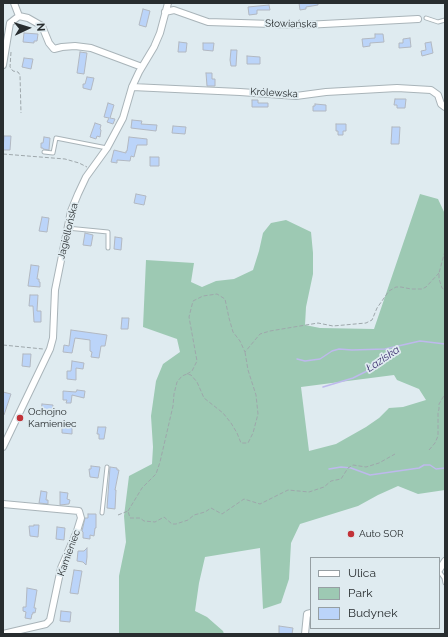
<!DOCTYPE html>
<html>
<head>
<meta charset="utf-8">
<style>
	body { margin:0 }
	#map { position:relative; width:448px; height:637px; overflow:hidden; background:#dfebf0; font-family:Raleway,sans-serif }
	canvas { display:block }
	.frame { position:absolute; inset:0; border:4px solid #282d2f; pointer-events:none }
	.legend { position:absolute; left:310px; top:557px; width:130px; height:72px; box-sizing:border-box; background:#dfebf0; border:1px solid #969fa3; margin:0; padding:5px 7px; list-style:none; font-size:12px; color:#282d2f }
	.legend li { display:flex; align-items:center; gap:8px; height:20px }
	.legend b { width:20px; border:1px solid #969fa3 }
	.north { position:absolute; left:8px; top:8px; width:40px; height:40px; -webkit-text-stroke:3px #dfebf0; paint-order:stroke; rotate:86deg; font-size:11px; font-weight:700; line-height:16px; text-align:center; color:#282d2f }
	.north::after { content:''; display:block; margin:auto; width:14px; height:18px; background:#282d2f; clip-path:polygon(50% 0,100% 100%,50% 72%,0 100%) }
</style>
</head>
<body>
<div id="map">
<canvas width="448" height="637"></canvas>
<div class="frame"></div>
<ul class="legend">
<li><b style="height:5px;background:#fff"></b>Ulica</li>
<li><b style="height:11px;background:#9dc9b3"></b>Park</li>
<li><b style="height:11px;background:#bbd4f9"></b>Budynek</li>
</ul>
<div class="north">N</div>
</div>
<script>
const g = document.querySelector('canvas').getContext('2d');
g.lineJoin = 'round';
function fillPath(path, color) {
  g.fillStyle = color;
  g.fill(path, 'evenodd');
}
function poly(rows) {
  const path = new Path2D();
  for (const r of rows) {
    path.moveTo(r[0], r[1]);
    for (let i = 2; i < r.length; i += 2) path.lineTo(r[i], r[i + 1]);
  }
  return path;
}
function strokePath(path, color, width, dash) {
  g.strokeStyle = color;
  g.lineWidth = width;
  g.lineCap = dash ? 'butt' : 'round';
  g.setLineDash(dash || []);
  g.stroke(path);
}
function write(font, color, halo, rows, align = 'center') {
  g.font = font + ' Raleway,sans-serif';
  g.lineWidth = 3.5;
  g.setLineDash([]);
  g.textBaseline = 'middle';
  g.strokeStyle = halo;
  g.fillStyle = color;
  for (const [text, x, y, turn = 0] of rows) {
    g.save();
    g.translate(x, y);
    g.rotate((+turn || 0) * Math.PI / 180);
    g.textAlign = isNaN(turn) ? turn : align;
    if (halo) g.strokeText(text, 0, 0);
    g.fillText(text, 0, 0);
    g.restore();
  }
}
const green = poly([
	[420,194,438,199,445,214,445,490,418,494,398,486,378,495,358,506,300,524,291,543,289,579,281,603,263,609,260,548,205,557,199,583,195,611,207,617,223,631,224,634,119,634,119,576,126,542,124,516,129,476,152,464,153,447,151,416,156,381,163,364,180,352,177,339,143,327,146,260,194,263,191,282,202,287,216,281,234,279,253,270,259,251,263,233,271,223,286,220,311,232,313,253,313,274,306,307,305,325,320,328,374,329],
	[394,375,397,380,419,389,426,400,403,407,389,408,379,418,366,427,336,444,309,451,301,387]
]);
const stream = poly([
	[297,359,305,361,320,359,332,351,339,349,352,350,385,349,420,341,445,344],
	[323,387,353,378,371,369,397,348],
	[329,469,341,467,351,468,370,475,419,468,424,465,430,465,436,469,445,468]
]);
const building = poly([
	[299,3,318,3,318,5,306,7,306,9,300,10,299,3],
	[269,5,270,10,257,10,257,14,249,15,248,7,269,5],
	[143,9,150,11,146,27,139,25,143,9],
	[24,33,38,34,37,41,34,41,34,43,23,42,24,33],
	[375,34,383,34,384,42,370,43,370,46,363,47,362,39,375,38,375,34],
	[410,38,411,47,399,48,399,43,403,43,403,39,410,38],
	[179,42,187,43,186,52,178,52,179,42],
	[431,42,433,53,422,56,421,51,426,50,425,43,431,42],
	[203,43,214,43,213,51,203,50,203,43],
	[231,50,237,50,236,66,231,66,230,60,231,50],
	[80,52,87,53,84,74,77,73,80,52],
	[247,56,260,57,260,64,247,64,247,56],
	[24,58,33,59,31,69,22,67,24,58],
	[206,73,212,73,212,79,215,79,215,86,207,86,206,73],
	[87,77,94,78,91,90,83,88,83,84,85,84,87,77],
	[395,99,406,99,405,108,397,108,397,105,394,105,395,99],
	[252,100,258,100,258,103,268,103,268,107,252,107,252,100],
	[108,103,114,105,110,118,115,119,113,124,107,122,109,118,104,117,108,103],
	[315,104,326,105,326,111,313,111,313,106,315,106,315,104],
	[132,120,142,121,141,124,157,125,156,131,131,128,132,120],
	[95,123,101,125,100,129,101,130,100,137,97,136,96,139,90,137,95,123],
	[336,124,346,124,346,131,343,131,343,135,338,135,338,131,336,131,336,124],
	[173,126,186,127,185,134,172,133,173,126],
	[392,127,400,127,399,144,391,144,392,127],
	[4,136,11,136,10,150,3,150,4,136],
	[44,137,50,138,49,150,43,149,43,148,41,148,41,143,43,143,44,137],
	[129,137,147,139,147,145,137,145,134,157,131,156,130,161,117,160,117,163,111,162,114,150,126,153,126,151,127,151,129,137],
	[150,157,159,157,159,166,150,166,150,157],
	[136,194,146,196,144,205,134,203,136,194],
	[42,217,49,218,47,232,39,231,42,217],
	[85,233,93,235,91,246,83,245,85,233],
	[115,237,122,238,121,250,114,249,115,237],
	[31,265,39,266,37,279,39,279,39,282,40,282,40,287,28,286,31,265],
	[30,295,38,295,37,311,41,311,41,322,34,322,33,306,29,306,30,295],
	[122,318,129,318,128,329,121,329,122,318],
	[71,330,107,335,105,346,101,346,99,358,91,357,92,352,90,351,90,340,75,338,72,353,63,352,64,345,69,346,71,330],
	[23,354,31,354,30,367,22,366,23,354],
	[72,361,84,363,83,369,76,368,76,380,67,379,67,371,71,371,72,361],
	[77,390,85,391,84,398,72,395,71,403,66,403,67,400,63,400,63,391,76,392,77,390],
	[3,392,11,394,4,415,3,414,3,392],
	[42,404,53,405,52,413,41,412,42,404],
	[62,425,72,425,72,434,62,433,62,425],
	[98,427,106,427,104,439,99,439,99,434,97,434,98,427],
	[91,466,100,467,98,478,90,477,89,469,91,469,91,466],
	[110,467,117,468,117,470,119,470,115,490,116,490,115,509,107,508,110,467],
	[41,491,47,492,46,500,48,500,48,504,39,503,41,491],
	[60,492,68,493,67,499,70,500,69,504,60,505,60,492],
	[88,514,96,514,96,528,95,528,94,536,90,535,90,539,83,538,83,532,82,531,85,518,88,518,88,514],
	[34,525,39,525,38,537,30,536,29,526,34,526,34,525],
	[57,527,65,528,64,540,56,539,57,527],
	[87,548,87,557,86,565,83,562,77,561,78,551,84,551,87,548],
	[74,570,82,571,78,594,70,593,74,570],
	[27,588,37,590,34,608,36,608,35,613,33,612,33,614,32,614,31,619,25,618,26,612,23,611,23,607,26,607,27,588],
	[61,611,71,612,70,622,60,621,61,611],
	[279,626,293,628,292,634,279,634,279,626]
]);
const path = poly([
	[11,52,10,67,13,71,18,72,20,75,21,113],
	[3,154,65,159,79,163,87,167],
	[445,251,439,273,439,279,442,288,445,290],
	[3,345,43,349],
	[187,374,192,371,197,361,189,317,193,301,203,296,217,294,225,299,229,318,233,332,240,341,245,352,260,334,270,331,318,323,333,326,366,323,372,320,377,308,389,291,396,287,401,287,411,289,422,289,426,287,439,273],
	[429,450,435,443,438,436,438,413,439,409,439,404,445,394],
	[128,511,142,488,156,474,160,462,173,406,174,394,177,382,182,376,187,374,191,375,197,382,204,398,223,413,231,423,237,433,241,443,248,443,253,433,258,414,256,395,248,370,245,352],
	[118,515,128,511,130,518,140,518,144,521,155,522,164,517,172,524,176,524,188,520,194,515,205,512,211,508,222,514,244,499,260,504,288,490,309,492,324,487,331,481,341,479,348,468,353,465,366,467,379,463,395,454]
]);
const service = poly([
	[426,18,438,22,445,20],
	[44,152,53,153,56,138,107,148],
	[67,228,108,232,108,248],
	[102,513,107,467],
	[439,571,444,578,445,583]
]);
const minor = poly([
	[14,3,19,16,28,18,42,26,49,43,54,49,62,47,75,46,91,48,142,67],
	[165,12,174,10,208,22,305,25,418,19],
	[3,65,10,23,19,16],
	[132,87,240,92,296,96,326,92,397,88,431,90,438,95,441,104,445,107],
	[3,447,50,349,53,338,55,290,71,211,78,194,86,177,107,148,123,118,132,87,139,72,154,47,160,33,168,3],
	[3,504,79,511,81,518,77,531,61,568,50,620,46,624,3,634],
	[439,570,445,561],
	[305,634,307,614,311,613]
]);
const markers = [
	[20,418,4,"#c23238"],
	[351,534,4,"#c23238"]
];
const streetNames = [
	["Słowiańska",291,24,1],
	["Królewska",274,93,3],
	["Jagiellońska",68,231,-76],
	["Kamieniec",69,553,-70]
];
const poiNames = [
	["Ochojno",28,412],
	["Kamieniec",28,424],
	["Auto SOR",359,534]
];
const waterNames = [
	["Łaziska",383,359,-34]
];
fillPath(green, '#9dc9b3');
strokePath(stream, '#beb9ed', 1.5);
fillPath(building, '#bbd4f9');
strokePath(building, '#b2b8c1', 1);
strokePath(service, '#a9b4b9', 5);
strokePath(minor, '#a9b4b9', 8);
strokePath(path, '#9ea7ab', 1, [4, 2]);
strokePath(service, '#fff', 3);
strokePath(minor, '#fff', 6);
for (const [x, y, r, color] of markers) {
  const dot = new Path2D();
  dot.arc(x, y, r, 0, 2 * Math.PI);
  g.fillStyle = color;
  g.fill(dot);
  strokePath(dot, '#dfebf0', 1.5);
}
write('10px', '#282d2f', '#dfebf0', streetNames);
write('10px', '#282d2f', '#dfebf0', poiNames, 'left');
write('italic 11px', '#3e3270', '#dfebf0', waterNames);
</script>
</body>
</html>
